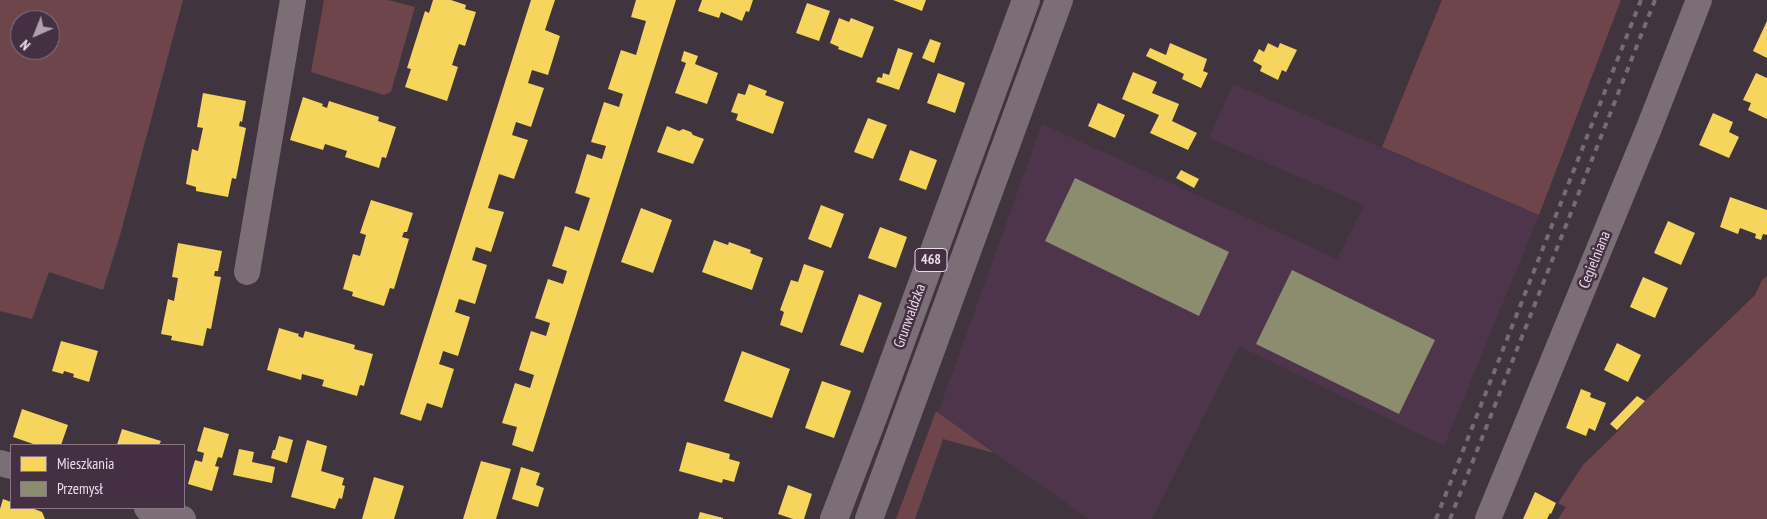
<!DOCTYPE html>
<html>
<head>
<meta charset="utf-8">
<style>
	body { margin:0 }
	#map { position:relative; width:1767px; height:519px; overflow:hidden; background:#40343e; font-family:"PT Sans Narrow",sans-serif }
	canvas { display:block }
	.legend { position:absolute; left:10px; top:444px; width:175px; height:65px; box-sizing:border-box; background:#452f42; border:1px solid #887585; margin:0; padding:6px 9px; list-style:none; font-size:15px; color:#ecdde9 }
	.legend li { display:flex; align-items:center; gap:10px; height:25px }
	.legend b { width:25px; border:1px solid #887585 }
	.north { position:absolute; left:10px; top:10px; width:50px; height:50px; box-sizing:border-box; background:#452f42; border:1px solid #887585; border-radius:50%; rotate:224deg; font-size:14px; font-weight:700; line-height:20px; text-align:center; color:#ecdde9 }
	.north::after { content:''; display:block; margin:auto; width:18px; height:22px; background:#b0a2ad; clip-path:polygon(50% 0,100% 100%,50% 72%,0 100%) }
</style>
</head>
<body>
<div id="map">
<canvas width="1767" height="519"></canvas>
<ul class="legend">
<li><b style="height:14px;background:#f6d55c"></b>Mieszkania</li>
<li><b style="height:14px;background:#8c8c6e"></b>Przemysł</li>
</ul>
<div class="north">N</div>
</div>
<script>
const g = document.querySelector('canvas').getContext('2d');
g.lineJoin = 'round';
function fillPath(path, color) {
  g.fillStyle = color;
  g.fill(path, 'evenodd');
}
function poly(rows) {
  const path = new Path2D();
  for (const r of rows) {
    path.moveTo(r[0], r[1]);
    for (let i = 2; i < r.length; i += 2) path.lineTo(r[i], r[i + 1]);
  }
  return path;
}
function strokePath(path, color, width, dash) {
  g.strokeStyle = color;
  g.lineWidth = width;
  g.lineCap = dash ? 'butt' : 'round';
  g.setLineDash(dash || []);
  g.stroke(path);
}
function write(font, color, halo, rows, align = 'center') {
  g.font = font + ' "PT Sans Narrow",sans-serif';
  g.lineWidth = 5;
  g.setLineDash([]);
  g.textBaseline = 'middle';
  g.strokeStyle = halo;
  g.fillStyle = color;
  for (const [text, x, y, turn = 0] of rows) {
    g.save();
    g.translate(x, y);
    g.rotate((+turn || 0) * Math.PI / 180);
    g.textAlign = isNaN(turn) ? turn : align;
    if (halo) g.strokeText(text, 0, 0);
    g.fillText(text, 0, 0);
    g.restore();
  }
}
const built = poly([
	[1233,84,1539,215,1444,446,1239,346,1152,519,1089,519,938,413,1042,124,1337,259,1364,205,1209,138]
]);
const green = poly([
	[0,0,183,0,119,239,103,290,49,272,32,319,0,311],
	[20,20,50,20,50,50,20,50],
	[324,0,388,0,415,7,391,92,384,95,311,72],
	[1442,0,1621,0,1539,215,1382,147],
	[1767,276,1767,519,1558,519,1566,507,1558,503,1583,465,1617,432,1645,401,1755,295,1762,280],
	[936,411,994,453,943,439,915,519,896,519]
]);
const homes = poly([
	[433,0,451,0,466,5,465,9,476,12,465,46,459,44,452,65,458,67,447,101,405,87,411,69,407,68,425,11,429,13],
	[531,0,555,0,545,30,560,36,548,75,532,70,528,83,544,88,531,127,516,122,512,135,528,140,514,179,499,174,488,208,504,212,491,252,476,247,472,260,487,265,475,304,459,299,455,312,470,317,458,356,443,351,441,358,439,364,454,369,442,408,427,403,421,421,400,414],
	[636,0,676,0,533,452,512,445,517,427,502,423,515,383,530,388,534,375,519,370,531,331,546,336,550,323,535,318,548,279,563,284,567,271,552,266,565,226,579,231,590,198,575,193,587,154,602,159,606,146,591,142,604,102,619,107,621,100,623,94,608,89,621,50,636,55,646,21,631,17],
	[702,0,753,0,749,12,746,11,742,21,721,12,719,18,698,11],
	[893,0,926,0,922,11],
	[807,3,830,11,819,41,796,33],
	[839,18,849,22,851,18,874,27,862,58,838,49,839,47,830,43],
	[1767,21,1767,58,1753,51],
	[930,39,941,43,934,63,922,58],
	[1170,43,1207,59,1203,71,1208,73,1201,88,1182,79,1184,74,1146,56,1150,48,1166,55],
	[1268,43,1278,48,1280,43,1297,50,1286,72,1282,70,1278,80,1260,71,1262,66,1253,61,1259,49,1264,52],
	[898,48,913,53,899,90,876,82,878,77,882,78,883,73,889,75],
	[684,51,698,56,695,64,718,73,707,104,675,93,686,63,681,61],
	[1133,72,1157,82,1152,93,1179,104,1172,121,1197,133,1188,150,1150,133,1159,115,1122,99],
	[938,73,965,83,955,113,927,103],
	[1756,73,1767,78,1767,119,1748,110,1751,103,1743,100],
	[749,84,767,91,765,95,784,102,773,134,736,120,738,114,731,112,738,93,745,95],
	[203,93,246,101,242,122,240,121,239,126,246,128,236,179,232,178,228,197,196,191,196,187,186,184,192,149,198,151,203,128,197,127],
	[303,97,323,104,322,106,327,108,329,101,379,117,378,121,396,127,386,158,382,157,379,168,345,157,347,151,325,144,323,150,290,140],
	[1098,103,1125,115,1115,138,1088,126],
	[1713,113,1733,122,1729,132,1739,137,1729,158,1699,145],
	[868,118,887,125,873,159,854,152],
	[667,126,679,131,683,129,691,132,693,135,704,139,693,164,657,152],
	[910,150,937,160,926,190,899,180],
	[1181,170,1199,179,1194,188,1176,178],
	[1730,197,1767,210,1767,235,1763,234,1761,240,1755,238,1756,234,1740,228,1738,234,1720,227],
	[371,200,413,213,407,232,404,232,402,237,409,239,394,289,390,288,384,306,352,296,353,292,343,289,353,254,360,256,366,235,360,233],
	[821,205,844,214,831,248,808,239],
	[641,208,672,220,653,273,621,262],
	[1668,221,1695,233,1681,265,1654,253],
	[880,227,907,237,896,268,868,258],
	[714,240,728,245,729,242,751,250,750,253,763,258,752,290,702,272],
	[178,243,222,251,218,271,215,271,214,276,221,277,211,329,207,328,203,346,171,340,172,336,161,334,168,299,174,301,178,278,172,277],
	[804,264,824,271,802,333,780,325,784,312,780,310,791,280,798,282],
	[1643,277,1668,288,1655,318,1630,307],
	[859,294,882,303,863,353,840,345],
	[279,328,299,334,298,336,303,338,305,331,355,345,354,349,373,354,364,386,360,385,357,396,322,386,324,380,302,374,301,380,267,370],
	[61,341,98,351,89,382,73,377,74,374,64,371,63,374,52,371],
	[1617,343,1641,355,1628,382,1604,370],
	[742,351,790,369,772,418,724,401],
	[822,381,851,391,834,438,805,428],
	[1581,389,1591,393,1590,397,1606,403,1595,431,1589,428,1586,436,1566,428],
	[1637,396,1645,401,1617,430,1610,424],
	[22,409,68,425,61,445,36,445,13,437],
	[204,427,229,434,222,458,218,457,215,466,219,467,212,491,188,484,195,460,202,462,204,453,197,451],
	[122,429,161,441,159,445,117,445],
	[279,436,293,440,287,463,271,458,273,450,275,450],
	[307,440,327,446,321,471,344,478,342,485,345,486,342,499,339,498,335,509,291,497],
	[687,442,730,454,729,459,740,462,734,482,723,479,722,483,679,471],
	[239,449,254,452,252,462,275,467,272,483,233,475],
	[481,461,511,469,496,519,463,519],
	[521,467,540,473,536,485,544,488,538,507,512,499],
	[374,477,404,486,394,519,362,519],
	[788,485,812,494,804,519,793,519,778,514],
	[1535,492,1556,503,1551,514,1550,513,1547,519,1523,519],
	[3,499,11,502,11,508,31,508,37,510,42,512,45,519,0,519,0,509],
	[700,512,723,518,723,519,698,519]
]);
const industry = poly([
	[1075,178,1229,252,1199,316,1045,241],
	[1292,270,1435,340,1399,414,1256,344]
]);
const minor = poly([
	[247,272,293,0],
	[0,463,11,466],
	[147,508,183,519],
	[1488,519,1649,128,1699,0]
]);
const major = poly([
	[834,519,874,415,1026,0],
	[869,519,1059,0]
]);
const rail = poly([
	[1436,519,1641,0],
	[1450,519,1655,0]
]);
const shields = [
	[931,260,32]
];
const shieldNames = [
	["468",931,260]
];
const streetNames = [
	["Cegielniana",1595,260,-68],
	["Grunwaldzka",910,316,-70]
];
fillPath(built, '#4f354b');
fillPath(green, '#6d454b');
fillPath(homes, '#f6d55c');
fillPath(industry, '#8c8c6e');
strokePath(minor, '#7c6e75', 26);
strokePath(major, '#7c6e76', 28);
strokePath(rail, '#786c74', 4, [6, 6]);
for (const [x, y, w] of shields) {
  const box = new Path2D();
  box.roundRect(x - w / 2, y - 11.5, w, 23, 4);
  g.fillStyle = '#452f42';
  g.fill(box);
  strokePath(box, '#ecdde9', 1);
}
write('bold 14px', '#ecdde9', null, shieldNames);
write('15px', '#ecdde9', '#452f42', streetNames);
</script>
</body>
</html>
